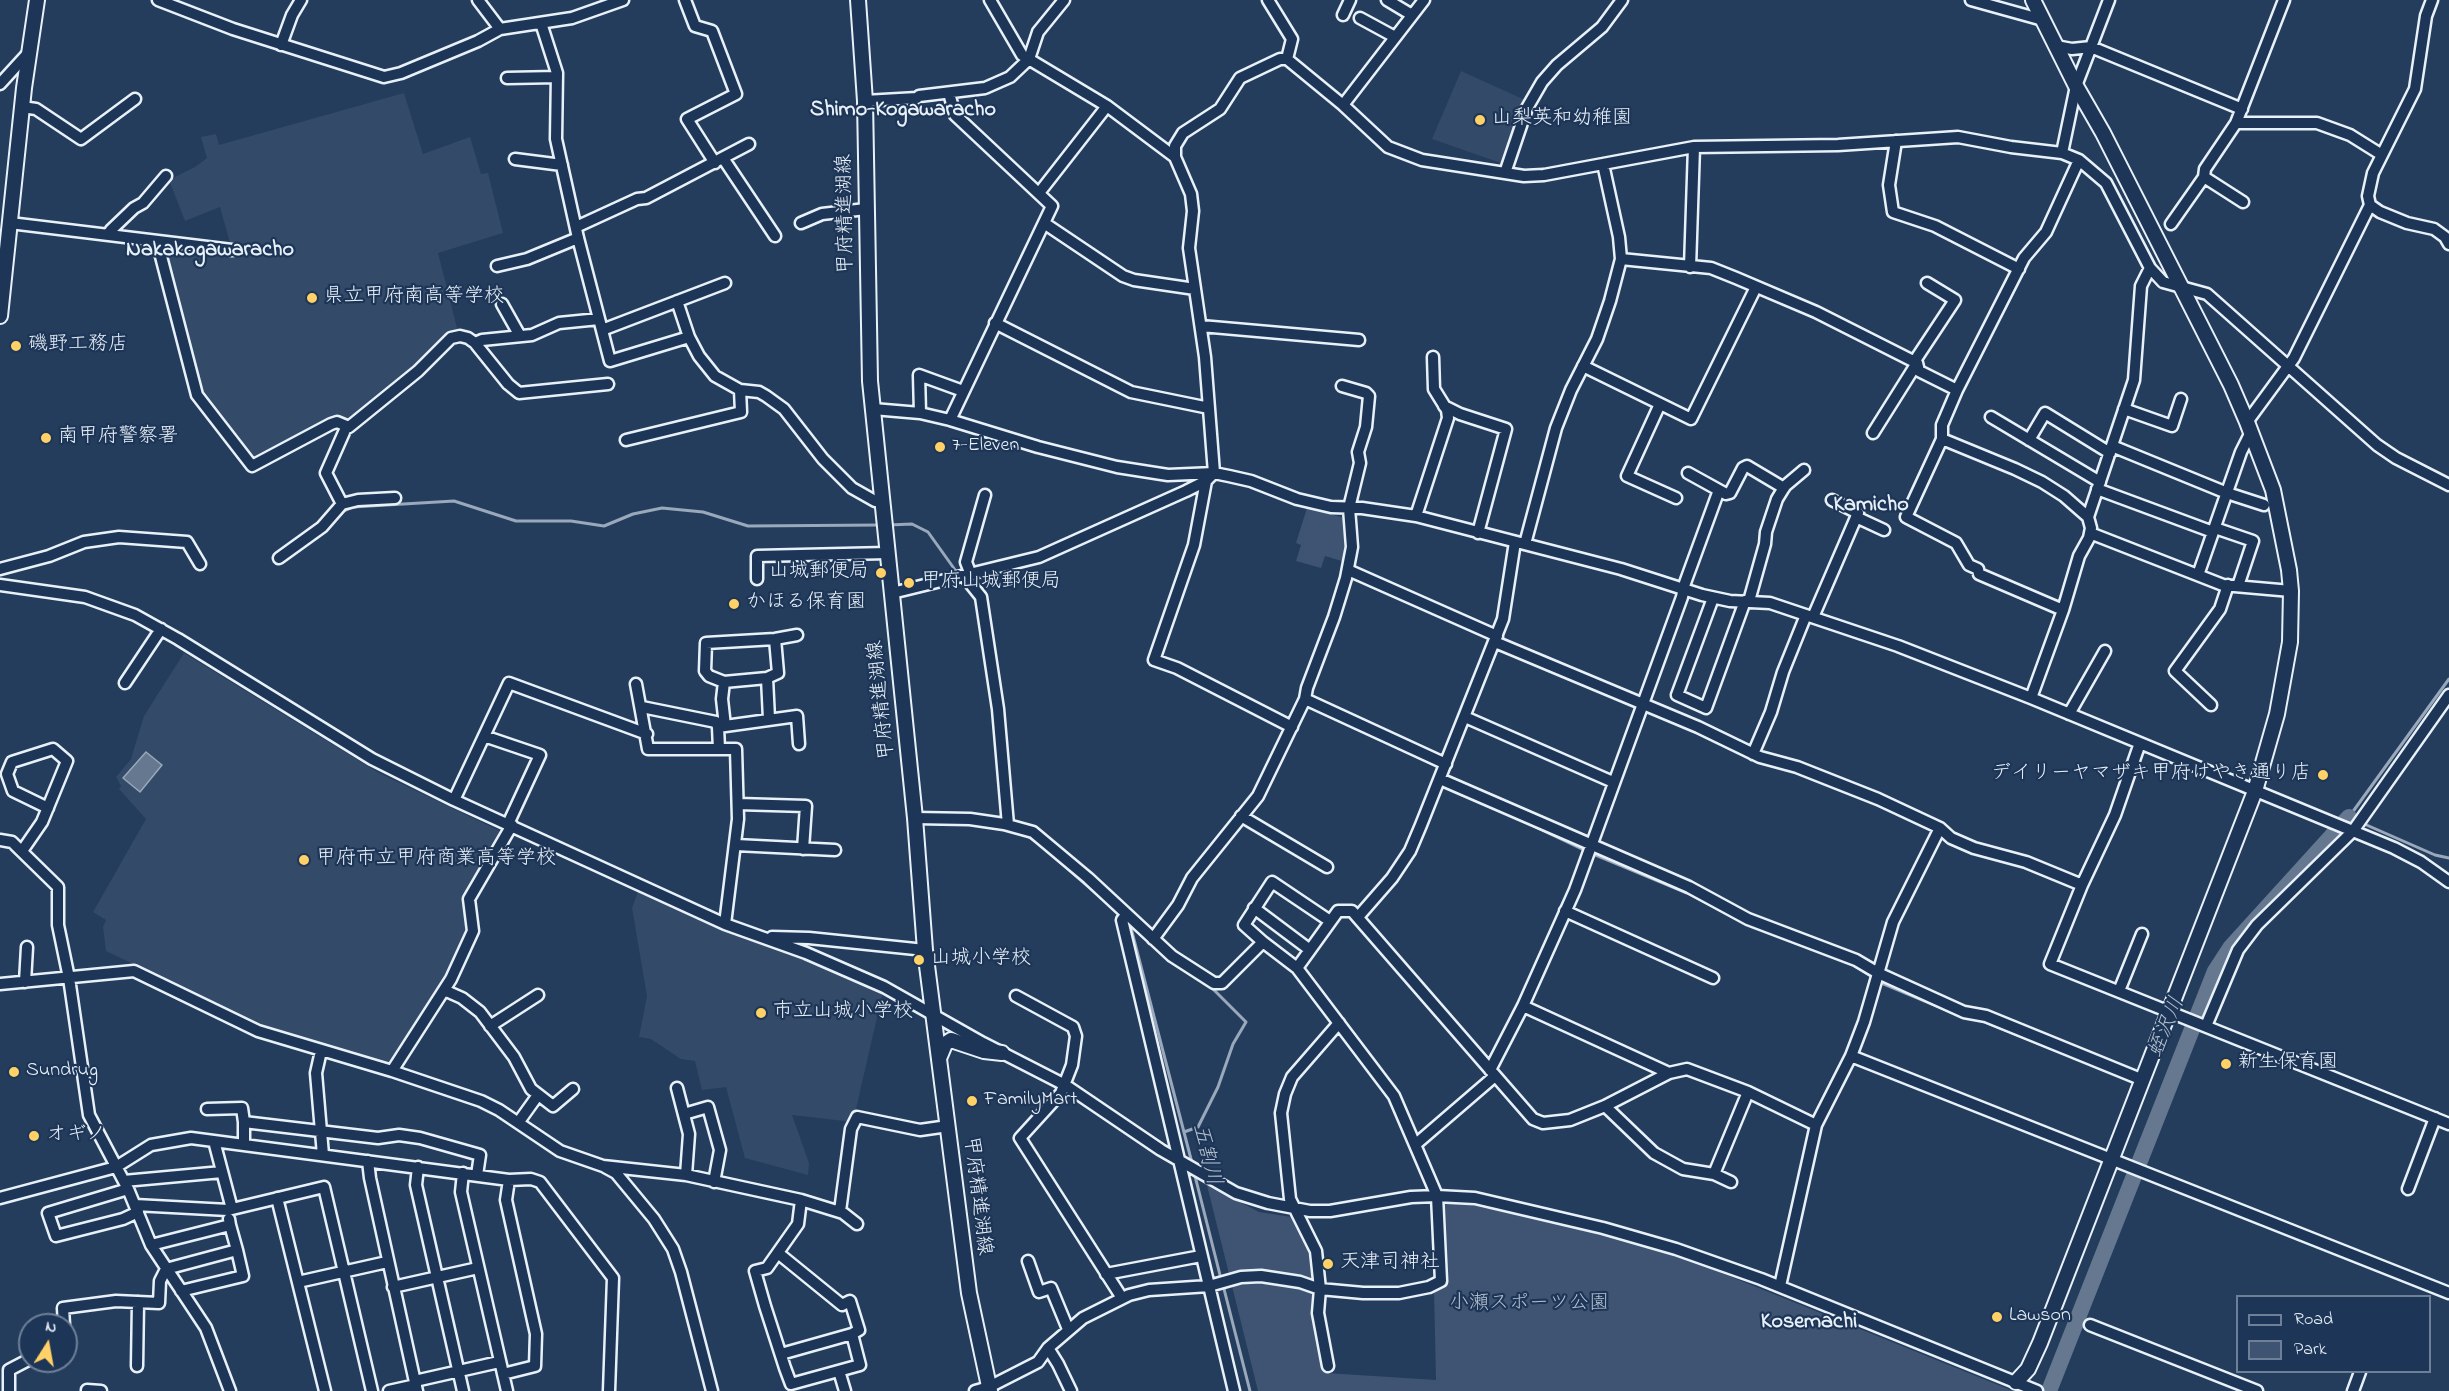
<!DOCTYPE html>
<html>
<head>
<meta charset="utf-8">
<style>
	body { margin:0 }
	#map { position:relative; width:2449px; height:1391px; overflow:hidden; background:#253d5d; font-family:"Indie Flower",sans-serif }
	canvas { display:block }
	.legend { position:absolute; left:2236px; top:1295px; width:195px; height:78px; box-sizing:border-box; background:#1d3557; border:2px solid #6e8097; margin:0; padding:8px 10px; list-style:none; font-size:18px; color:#e8f1f8 }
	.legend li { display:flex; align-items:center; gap:12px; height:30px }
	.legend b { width:30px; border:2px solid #6e8097 }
	.north { position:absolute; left:18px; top:1313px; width:60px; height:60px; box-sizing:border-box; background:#1d3557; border:2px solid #6e8097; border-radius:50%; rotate:11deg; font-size:16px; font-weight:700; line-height:24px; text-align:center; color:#e8f1f8 }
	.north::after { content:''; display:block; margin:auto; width:21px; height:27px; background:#ffd166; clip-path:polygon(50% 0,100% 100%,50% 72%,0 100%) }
</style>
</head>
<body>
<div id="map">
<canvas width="2449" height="1391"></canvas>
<ul class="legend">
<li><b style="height:8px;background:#1d3557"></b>Road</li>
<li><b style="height:16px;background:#3e5472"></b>Park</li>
</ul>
<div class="north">N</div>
</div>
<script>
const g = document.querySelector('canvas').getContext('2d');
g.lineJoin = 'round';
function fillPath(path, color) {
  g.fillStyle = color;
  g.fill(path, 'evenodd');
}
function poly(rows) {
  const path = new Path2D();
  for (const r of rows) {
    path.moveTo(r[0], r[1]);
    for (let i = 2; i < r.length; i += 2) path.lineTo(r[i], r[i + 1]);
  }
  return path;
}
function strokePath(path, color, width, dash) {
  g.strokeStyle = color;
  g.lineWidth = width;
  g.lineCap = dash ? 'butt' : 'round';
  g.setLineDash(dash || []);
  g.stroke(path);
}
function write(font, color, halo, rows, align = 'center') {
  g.font = font + ' "Indie Flower","Klee One",sans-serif';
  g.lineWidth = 4.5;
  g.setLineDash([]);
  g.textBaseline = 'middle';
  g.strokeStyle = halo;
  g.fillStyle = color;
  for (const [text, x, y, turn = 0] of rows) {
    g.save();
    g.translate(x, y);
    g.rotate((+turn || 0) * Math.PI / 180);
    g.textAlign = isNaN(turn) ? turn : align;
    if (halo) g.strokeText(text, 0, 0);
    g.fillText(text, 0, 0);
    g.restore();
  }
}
const built = poly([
	[1461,71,1525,100,1504,164,1432,139],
	[404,93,423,154,470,137,481,174,488,173,503,233,438,253,458,332,348,424,337,419,253,463,200,393,161,245,232,250,220,207,185,221,169,180,195,167,207,158,201,137,216,134,219,145],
	[184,653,379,773,504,833,469,888,465,898,469,930,442,988,393,1062,389,1064,260,1025,106,951,103,927,106,920,93,912,146,819,119,789,121,786,116,777,131,759,144,716],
	[640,886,884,987,853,1122,792,1115,809,1163,808,1175,745,1158,726,1087,702,1090,695,1061,681,1059,651,1039,639,1037,647,996,632,908]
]);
const green = poly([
	[1307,508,1345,518,1348,550,1345,562,1325,556,1321,568,1296,561,1301,545,1296,543],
	[1207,1185,1259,1212,1298,1218,1311,1253,1316,1338,1326,1373,1436,1380,1434,1290,1445,1284,1442,1203,1471,1205,1558,1223,1697,1263,2013,1391,1258,1391]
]);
const water = poly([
	[146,752,162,765,140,792,123,778,146,752]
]);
const stream = poly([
	[330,525,344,511,353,507,454,501,516,521,571,521,604,526,633,514,662,508,703,512,748,526,880,525],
	[889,525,912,524,928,532,958,574],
	[1517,818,1586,851,1687,893,1747,924],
	[2356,821,2349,817,2449,679],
	[2362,823,2435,855,2449,858],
	[1026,835,1038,843],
	[1043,847,1115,910],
	[1126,921,1154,947],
	[1131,928,1192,1163],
	[1852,964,1874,978],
	[1879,982,1956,1014],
	[1980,1020,2055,1050],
	[1184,1132,1198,1127,1218,1087,1233,1044,1246,1022,1211,987],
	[1194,1172,1221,1279],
	[1223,1285,1250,1391]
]);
const river = poly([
	[2049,1391,2215,971,2230,948,2349,817]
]);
const minor = poly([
	[158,0,233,29,384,77,401,73,478,41,500,29,572,18,623,0],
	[478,0,500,29],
	[685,0,695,26,712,31,736,94,687,119,715,163],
	[990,0,1022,55,1107,106,1175,157],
	[1268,0,1292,39,1287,59,1343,105,1388,147,1422,160,1524,176,1544,175,1694,147,1838,145,1958,137,2011,147,2062,153,2079,160,2106,183,2150,268,2163,282,2207,294,2377,445,2396,458,2449,485],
	[1387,0,1412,15],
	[1971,0,2043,20],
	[2432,0,2426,16,2415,89,2373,173,2368,196,2370,205,2380,212,2407,223,2434,229,2445,237,2449,244],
	[1343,15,1350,0],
	[1360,18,1395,37],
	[541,23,557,73,556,139,578,238,610,361,689,337,699,356,715,376,740,390,759,392,766,396,784,409,823,459,852,488,875,501,882,501],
	[281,45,292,15,301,0],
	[2056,46,2072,49,2091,47,2242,109],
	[507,78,557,77],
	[0,84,30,51],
	[949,93,955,115,1052,206,950,420],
	[865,101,917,98,919,96,985,88,1010,77,1029,59,1038,32,1064,0],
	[1343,105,1424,0],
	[22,107,36,109,81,139,135,99],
	[2236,123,2317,123,2350,135,2382,155],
	[1896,141,1889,185,1893,212,1935,226,2019,269],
	[2062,153,2076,86,2109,0],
	[723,158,775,236],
	[515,159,562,165],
	[1505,173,1527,108,1542,82,1557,65,1602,27,1622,0],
	[2204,177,2243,202],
	[1039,193,1107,106],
	[10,223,232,250],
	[801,223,822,214,866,209],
	[1044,223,1123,276,1134,280,1195,289],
	[2171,224,2204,177,2205,169,2236,123,2284,0],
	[576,227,637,199,646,198,749,144],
	[108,235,111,230,134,208,143,203,166,176],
	[157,241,197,395,252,466,331,424,337,422,349,427,418,371,451,338,460,336,468,338,475,343,508,384,519,393,608,384],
	[1621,259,1711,268,1736,278,1816,312,1917,363,1919,371,1957,390],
	[497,266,527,259,578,238],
	[1690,267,1694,147],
	[677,301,689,337],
	[502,304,520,336],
	[995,323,1131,392,1209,408],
	[1201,326,1359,340],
	[602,330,725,283],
	[475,343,482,340,532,335,559,323,599,319],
	[1914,362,1955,300,1927,283],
	[1583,366,1691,419,1756,287],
	[1660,404,1627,476,1676,498],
	[1444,406,1460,414,1506,429,1478,533],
	[873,409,920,413,950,420,1038,447,1117,467,1168,475,1214,473,1229,476,1251,481,1297,499,1331,507,1362,508,1416,516,1621,569,1702,595,1730,601,1770,603,1898,646,2031,698,2394,848,2421,862,2449,882],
	[2124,409,2172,426,2181,399],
	[920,413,919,375,963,391],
	[1991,417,2100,482],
	[2247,422,2294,358,2370,205],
	[1873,433,1917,363],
	[1942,439,2015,469,2042,482,2064,496,2088,517],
	[626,440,741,412,740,390],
	[2029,440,2045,413,2110,453],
	[2112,446,2227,493,2264,505],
	[1688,473,1726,494,1730,493,1743,468,1747,466,1784,488],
	[1206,481,1194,545,1154,660,1177,668,1292,727],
	[2097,489,2213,532],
	[342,504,326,473,345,430],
	[1416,516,1448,418,1447,410,1434,389,1433,357],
	[1856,517,1884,530],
	[2215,528,2253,541,2238,586],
	[2090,533,2223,585,2291,591],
	[1525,544,1556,428,1571,390,1597,339,1610,301,1621,259,1619,237,1603,164],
	[279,558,322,527,342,504,358,500,395,498],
	[0,569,49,556,84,542,119,537,187,542,200,564],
	[1348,570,1497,636],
	[971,575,966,562,985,495],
	[2198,575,2241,452,2251,432],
	[965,577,981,597,998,709,1008,825],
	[757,579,757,556,887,553],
	[0,585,85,597,135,615,178,639,372,759,454,800,725,924,806,953,884,987,983,1043,1065,1085,1161,1150,1236,1193,1268,1203,1310,1211,1330,1211,1411,1197,1437,1196,1475,1198,1603,1228,1676,1249,1761,1279,2037,1391],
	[892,593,1039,557,1186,491,1206,481,1214,473,1205,357,1189,248,1193,211,1191,194,1175,157,1175,146,1183,133,1220,109,1240,78,1280,59,1287,59],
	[1713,598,1677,695,1706,708,1745,601],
	[1749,601,1765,544,1766,532,1777,499,1785,486,1804,470],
	[2063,610,1979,574,1978,569,1969,565,1956,543,1906,517,1942,439,1942,425,1957,390,2024,258,2046,232,2079,160],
	[1813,617,1858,513,1832,500],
	[775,639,778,673,767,678,724,682,709,676,705,671,706,643,775,639,797,635],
	[1495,642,1698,727,1760,757,1797,767,1878,799,1940,828,1951,838,1974,848,2026,862,2082,885],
	[767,678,769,719],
	[724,682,722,699,725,726],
	[125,683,161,629],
	[636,684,648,749,736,749,738,819,725,924],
	[2031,698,2063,610,2079,556,2089,538,2091,528,2088,517,2134,380,2141,286,2150,268],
	[1305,699,1446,764],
	[2211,705,2175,671,2220,609,2228,585],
	[642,707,716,722,718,727],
	[2069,714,2105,651],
	[1465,717,1613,782],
	[484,736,540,755,508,824],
	[2140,743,2115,815,2082,885,2050,964,2449,1124],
	[719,749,718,727,797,716,799,744],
	[1753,754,1771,712,1783,672,1806,615],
	[1440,779,1689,887,1748,919,1856,960,1878,973,1964,1012,1986,1016,2143,1080],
	[454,800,509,683,647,734],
	[738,804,806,806,803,849],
	[1241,816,1327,867],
	[915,818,970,819,1004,824,1033,832,1088,878,1172,956,1214,983,1222,983,1263,942,1244,925,1272,882,1330,921],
	[0,840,12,842,58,887,58,925,69,978,89,1115,128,1189,151,1245,206,1328,230,1391],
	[736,845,835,850],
	[22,851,42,822,67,761,53,749,12,762,7,774,13,791,48,808],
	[1254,908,1310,950],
	[1565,911,1713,978],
	[1126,915,1122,920,1234,1391],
	[1358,917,1392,878,1410,851,1421,825,1503,619,1515,542],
	[772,937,809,938,925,950],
	[1153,939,1178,905,1192,878,1258,796,1305,699,1307,688,1334,617,1346,578,1352,547,1349,508,1360,463,1358,452,1366,427,1369,396,1366,393,1342,386],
	[1297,968,1338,911,1352,911,1533,1119,1543,1123,1570,1120,1605,1106,1669,1073,1687,1069,1748,1092,1816,1125],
	[25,982,27,947],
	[0,984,134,971,258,1031,392,1071,481,1101,499,1110,560,1151,603,1166,686,1175,801,1200,843,1213,857,1224],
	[444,990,462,998,480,1012,514,1057,531,1089,553,1106,573,1089],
	[2119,991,2142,934],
	[1016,996,1073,1027,1076,1036,1072,1065,1061,1093,1020,1138,1122,1298],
	[1523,1006,1669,1073],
	[490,1026,538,995],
	[2206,1026,2238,950,2257,925,2353,831,2449,695],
	[321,1051,316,1073,323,1155],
	[1851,1056,2449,1293],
	[1490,1070,1523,1006,1575,890,1682,597,1685,583,1719,490],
	[392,1071,451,979,473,931,469,899,512,825],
	[677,1088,689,1134,686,1175],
	[1605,1106,1654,1153,1683,1169,1714,1174,1731,1182],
	[207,1109,242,1108,244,1122,378,1138,399,1135,420,1138,480,1155,477,1175],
	[684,1114,708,1107,720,1150,714,1182],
	[244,1122,244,1144],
	[518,1123,538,1095],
	[214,1141,232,1209],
	[1416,1144,1495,1076],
	[368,1161,370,1178,417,1391],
	[418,1167,416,1185,463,1391],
	[605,1167,616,1173,654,1219,673,1249,681,1272,712,1391],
	[463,1173,461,1192,507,1391],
	[1714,1174,1748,1092],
	[124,1181,222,1172],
	[128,1189,48,1213,56,1236,123,1219,138,1212],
	[2408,1189,2435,1118],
	[0,1198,116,1167,151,1145,191,1138,509,1180,531,1179,540,1182,613,1278,609,1391],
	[277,1198,325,1391],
	[135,1205,228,1210,324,1187,372,1391],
	[840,1211,851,1129,857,1117,920,1130,948,1126],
	[151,1245,230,1225,229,1219],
	[778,1253,842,1305,850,1301,859,1330,852,1334],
	[1028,1261,1039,1292,1051,1288,1068,1329],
	[1106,1274,1201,1256],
	[298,1282,387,1262],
	[1780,1286,1816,1125,1851,1056,1864,1022,1893,922,1940,828],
	[393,1287,478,1268],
	[181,1291,243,1276,237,1250],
	[64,1325,63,1308,116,1301,159,1303,160,1281,166,1269,237,1250,230,1225],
	[2090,1325,2257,1391],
	[1048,1348,1058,1364,1071,1391],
	[66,1349,66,1355],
	[781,1354,852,1334,860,1365,791,1384,785,1368,765,1306,755,1271,767,1268,798,1224,801,1200],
	[137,1366,138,1302],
	[1328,1366,1318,1313,1320,1289,1316,1251,1290,1199,1281,1113,1285,1094,1292,1077,1339,1023],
	[839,1371,845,1391],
	[503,1374,535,1366,536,1334,506,1200,509,1180],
	[415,1381,499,1362],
	[87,1390,101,1391],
	[9,1391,9,1370,30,1359],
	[389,1391,416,1385],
	[975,1391,989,1387,1038,1362,1048,1348,1083,1318,1129,1295,1149,1290,1209,1286,1241,1277,1261,1276,1300,1282,1320,1289,1363,1293,1399,1293,1429,1287,1441,1281,1437,1196,1394,1096,1297,968,1263,942],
	[2353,1391,2360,1372]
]);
const major = poly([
	[858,0,865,101,870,381,915,818,925,950,969,1293,990,1391],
	[0,316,24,88,37,0],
	[940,1056,945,1044,951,1040,984,1051,1002,1053],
	[2016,1382,2028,1369,2040,1343,2255,791,2277,714,2290,642,2291,591,2289,570,2273,490,2247,422,2231,385,2103,133,2076,86,2033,0]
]);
const markers = [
	[1480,120,6,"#ffd166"],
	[312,298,6,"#ffd166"],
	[16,346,6,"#ffd166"],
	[46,438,6,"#ffd166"],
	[940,447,6,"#ffd166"],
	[881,573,6,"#ffd166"],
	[909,583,6,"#ffd166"],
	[734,604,6,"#ffd166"],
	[2323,775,6,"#ffd166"],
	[304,860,6,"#ffd166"],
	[919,960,6,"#ffd166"],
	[761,1013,6,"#ffd166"],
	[2226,1064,6,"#ffd166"],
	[14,1072,6,"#ffd166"],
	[972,1101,6,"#ffd166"],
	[34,1136,6,"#ffd166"],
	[1328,1264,6,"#ffd166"],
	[1997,1317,6,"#ffd166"]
];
const poiNames = [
	["山梨英和幼稚園",1492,120],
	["県立甲府南高等学校",324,298],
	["磯野工務店",28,346],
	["南甲府警察署",58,438],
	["7-Eleven",952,447],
	["山城郵便局",869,573,"right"],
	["甲府山城郵便局",921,583],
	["かほる保育園",746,604],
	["デイリーヤマザキ甲府けやき通り店",2311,775,"right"],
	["甲府市立甲府商業高等学校",316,860],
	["山城小学校",931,960],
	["市立山城小学校",773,1013],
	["新生保育園",2238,1064],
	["Sundrug",26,1072],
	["FamilyMart",984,1101],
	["オギノ",46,1136],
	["天津司神社",1340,1264],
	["Lawson",2009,1317]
];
const streetNames = [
	["甲府精進湖線",847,214,-91],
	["甲府精進湖線",883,700,-96],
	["甲府精進湖線",976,1196,83]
];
const parkNames = [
	["小瀬スポーツ公園",1529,1305]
];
const waterNames = [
	["蛭沢川",2168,1028,-68],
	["五割川",1205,1155,76]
];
const quarterNames = [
	["Shimo-Kogawaracho",903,111],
	["Nakakogawaracho",210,251],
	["Kamicho",1871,506],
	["Kosemachi",1809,1323]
];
fillPath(built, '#334a68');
fillPath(green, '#3e5472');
fillPath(water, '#657890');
strokePath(water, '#99a8ba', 1.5);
strokePath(stream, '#99a8ba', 3);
strokePath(river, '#657890', 16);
strokePath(minor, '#e8f1f8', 15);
strokePath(major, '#e8f1f8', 18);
strokePath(minor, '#1d3557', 10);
strokePath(major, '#1d3557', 14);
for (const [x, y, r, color] of markers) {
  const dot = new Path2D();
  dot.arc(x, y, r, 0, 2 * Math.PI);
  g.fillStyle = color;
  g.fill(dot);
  strokePath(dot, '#1d3557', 2);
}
write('20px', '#e8f1f8', '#1d3557', poiNames, 'left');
write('20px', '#e8f1f8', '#1d3557', streetNames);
write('20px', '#b5c2d0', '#1d3557', parkNames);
write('italic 21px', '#b4c1ce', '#1d3557', waterNames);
write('bold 22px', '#e8f1f8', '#1d3557', quarterNames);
</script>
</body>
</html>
